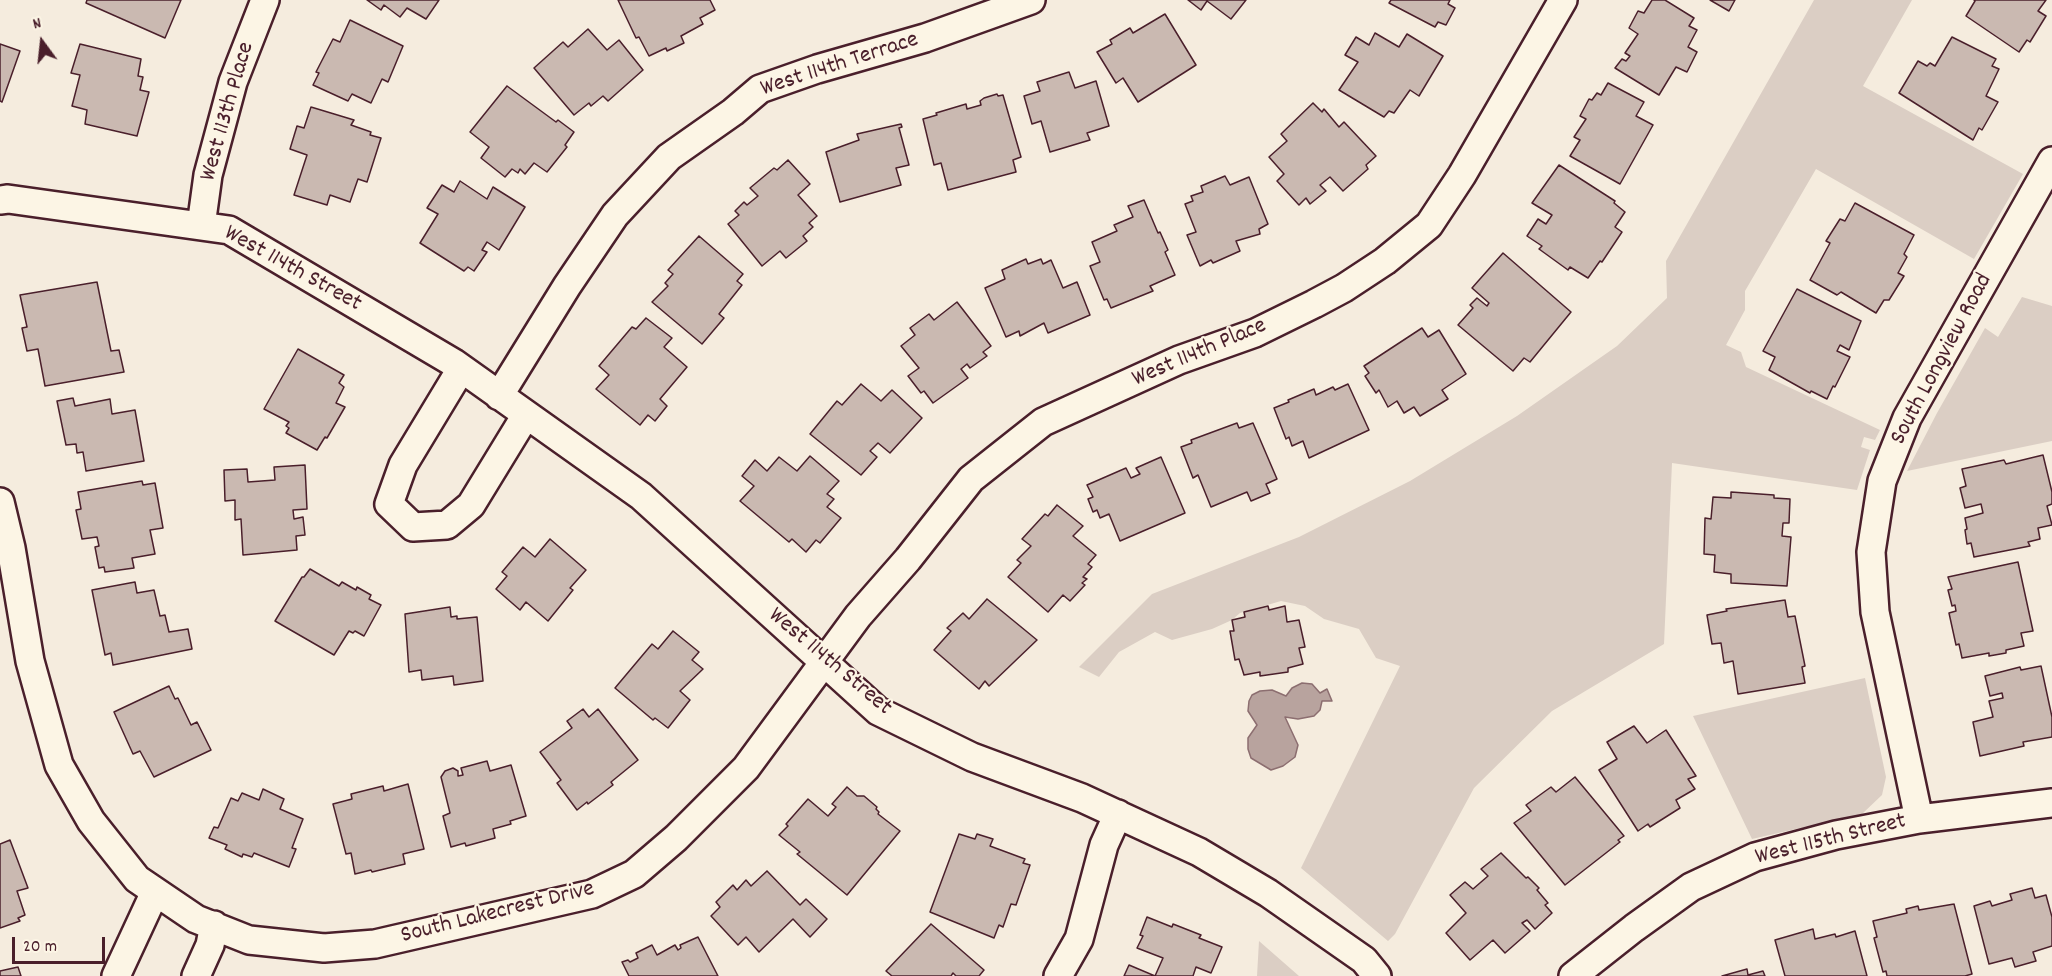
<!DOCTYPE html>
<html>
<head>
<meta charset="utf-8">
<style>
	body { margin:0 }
	#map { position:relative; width:2052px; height:976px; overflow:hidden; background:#f5ecde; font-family:Dekko,sans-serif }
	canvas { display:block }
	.north { position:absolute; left:12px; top:12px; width:60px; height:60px; -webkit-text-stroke:4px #fcf5e5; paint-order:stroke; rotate:345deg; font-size:16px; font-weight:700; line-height:24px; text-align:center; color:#4a1f2b }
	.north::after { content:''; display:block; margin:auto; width:21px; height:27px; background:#4a1f2b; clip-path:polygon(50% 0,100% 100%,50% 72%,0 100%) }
	.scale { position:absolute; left:12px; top:937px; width:93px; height:27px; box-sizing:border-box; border:3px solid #4a1f2b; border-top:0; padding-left:8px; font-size:18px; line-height:21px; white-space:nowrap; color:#4a1f2b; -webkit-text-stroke:4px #fcf5e5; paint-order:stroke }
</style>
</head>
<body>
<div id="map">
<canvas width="2052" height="976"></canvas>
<div class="north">N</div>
<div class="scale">20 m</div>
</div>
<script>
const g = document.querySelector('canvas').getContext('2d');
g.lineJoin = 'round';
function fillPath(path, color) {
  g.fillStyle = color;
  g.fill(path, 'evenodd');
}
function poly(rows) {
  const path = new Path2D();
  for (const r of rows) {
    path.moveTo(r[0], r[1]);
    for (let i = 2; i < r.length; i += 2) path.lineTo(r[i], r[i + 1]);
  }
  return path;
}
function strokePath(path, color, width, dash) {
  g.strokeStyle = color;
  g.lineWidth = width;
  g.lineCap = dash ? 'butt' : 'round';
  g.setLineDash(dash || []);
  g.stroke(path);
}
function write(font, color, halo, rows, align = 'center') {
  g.font = font + ' Dekko,sans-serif';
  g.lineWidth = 4.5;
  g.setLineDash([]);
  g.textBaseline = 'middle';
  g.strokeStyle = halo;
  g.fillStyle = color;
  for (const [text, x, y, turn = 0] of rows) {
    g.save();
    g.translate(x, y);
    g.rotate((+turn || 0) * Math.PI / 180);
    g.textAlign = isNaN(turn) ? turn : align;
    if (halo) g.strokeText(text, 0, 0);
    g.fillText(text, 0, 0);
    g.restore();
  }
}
const green = poly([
	[1814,0,1912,0,1863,86,2023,174,1974,259,1816,169,1745,291,1745,310,1726,345,1741,352,1746,367,1880,430,1875,440,1864,437,1861,447,1870,450,1857,490,1672,463,1664,644,1552,711,1474,788,1395,934,1388,941,1301,868,1400,666,1376,658,1359,629,1324,619,1305,606,1281,601,1240,613,1232,620,1212,629,1172,640,1155,632,1119,652,1099,677,1079,667,1152,594,1299,537,1410,481,1517,416,1617,346,1667,298,1666,261],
	[2022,297,2052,306,2052,441,1907,471,1937,413,1985,328,1998,337],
	[1865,678,1886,777,1882,795,1862,814,1752,839,1693,716],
	[1259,941,1299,976,1257,976]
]);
const water = poly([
	[1302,683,1312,684,1320,693,1327,689,1332,701,1322,701,1320,710,1314,716,1298,719,1285,717,1298,745,1295,757,1283,766,1271,770,1251,758,1248,749,1248,738,1257,725,1248,711,1249,701,1252,695,1260,691,1272,690,1286,696,1292,688,1302,683]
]);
const building = poly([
	[87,0,181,0,165,38,86,3,87,0],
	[367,0,439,0,426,19,407,8,400,17,384,5,381,10,367,0],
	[618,0,710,0,715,10,700,18,703,24,681,36,684,43,667,51,666,48,649,56,639,37,636,38,618,0],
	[1188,0,1246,0,1231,19,1207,1,1201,10,1188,0],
	[1391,0,1450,0,1448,4,1455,8,1446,25,1438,22,1435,27,1389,3,1391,0],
	[1652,0,1665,0,1694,18,1689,26,1697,30,1688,47,1697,52,1687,72,1676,67,1659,95,1615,68,1622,59,1626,61,1630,56,1625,53,1638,34,1629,28,1638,11,1644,13,1652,0],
	[1710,0,1735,0,1729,11,1710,0],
	[1974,0,2046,0,2038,11,2046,16,2030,42,2027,40,2019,52,1966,16,1975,1,1974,0],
	[1165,14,1196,65,1138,102,1123,78,1116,83,1097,52,1112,44,1110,40,1130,28,1133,33,1165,14],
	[350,20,403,46,388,82,382,79,371,103,352,94,348,101,313,85,319,73,316,72,333,39,340,42,350,20],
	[588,29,607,50,619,40,643,70,608,101,603,96,591,106,589,103,574,115,534,68,563,42,568,47,588,29],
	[1375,33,1399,47,1407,34,1443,56,1419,96,1410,90,1394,113,1389,111,1384,117,1339,90,1358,62,1345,55,1356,37,1369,45,1375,33],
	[1952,37,1996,59,1992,66,1999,69,1986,96,1998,102,1982,130,1979,128,1973,140,1899,93,1918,61,1927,66,1930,63,1935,66,1952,37],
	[0,44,20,51,2,102,0,101,0,44],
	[80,44,141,59,138,76,143,77,140,90,149,92,137,136,85,124,87,110,72,106,80,75,71,73,80,44],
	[1069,72,1075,88,1096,81,1109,126,1087,133,1090,140,1050,152,1041,121,1032,124,1024,96,1040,91,1037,82,1069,72],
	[1608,83,1644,102,1636,116,1653,125,1620,184,1570,156,1580,140,1574,137,1586,119,1580,116,1589,99,1592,100,1597,93,1601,95,1608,83],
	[507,86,556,122,558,120,574,132,565,145,567,147,547,172,534,163,525,174,520,169,518,173,512,169,505,177,481,158,489,147,470,132,507,86],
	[997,94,998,96,1003,95,1021,157,1013,160,1016,172,948,190,941,163,934,165,923,119,937,115,936,113,966,104,967,109,981,105,980,101,984,98,997,94],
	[1313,103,1322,112,1324,109,1339,127,1344,122,1376,156,1366,165,1368,169,1343,191,1330,177,1320,185,1326,191,1310,204,1306,198,1299,205,1277,181,1284,174,1269,157,1287,141,1281,134,1313,103],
	[311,107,354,120,351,125,371,132,370,135,381,138,367,182,358,179,350,202,330,195,327,205,294,195,307,155,290,149,297,126,304,128,311,107],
	[901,124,902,127,899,128,909,165,896,168,901,185,840,202,826,152,859,140,857,134,901,124],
	[788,160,810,184,798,195,817,216,809,223,813,227,803,236,807,241,786,258,780,251,762,266,728,224,739,215,735,211,744,202,747,205,758,196,750,188,774,168,777,170,788,160],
	[1559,165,1615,201,1614,203,1625,212,1615,227,1622,232,1602,262,1600,261,1588,278,1570,267,1568,270,1539,249,1542,246,1527,236,1538,219,1546,224,1552,215,1532,203,1559,165],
	[1225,176,1230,185,1249,177,1268,224,1259,229,1260,234,1236,241,1240,251,1213,263,1211,260,1200,266,1187,235,1196,232,1185,204,1193,201,1191,196,1203,192,1201,186,1225,176],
	[460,181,487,199,493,187,525,207,499,250,487,242,482,250,487,252,474,271,468,267,464,271,420,243,438,214,427,208,442,185,454,192,460,181],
	[1144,200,1158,233,1160,232,1168,250,1165,252,1175,275,1150,286,1153,291,1111,308,1107,299,1104,300,1090,266,1100,262,1092,242,1117,231,1114,225,1133,217,1128,206,1144,200],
	[1855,203,1914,235,1904,254,1907,257,1898,273,1904,276,1889,300,1884,300,1876,313,1841,292,1837,295,1810,280,1830,243,1826,241,1840,219,1845,221,1855,203],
	[699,236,743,274,737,281,742,285,719,314,724,318,702,344,652,302,668,286,665,283,673,274,668,270,699,236],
	[1503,253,1571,312,1530,362,1524,358,1513,371,1458,325,1473,308,1470,305,1477,298,1487,306,1489,303,1472,288,1503,253],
	[1026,259,1028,264,1041,259,1043,264,1051,260,1063,288,1077,282,1090,315,1048,333,1044,323,1020,336,1019,331,1006,337,985,288,1005,279,1002,270,1026,259],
	[97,282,111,351,119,350,124,372,45,386,38,349,27,351,22,328,27,327,20,295,97,282],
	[1797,289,1861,321,1849,350,1840,345,1837,351,1850,357,1835,387,1833,386,1827,399,1811,391,1810,393,1769,370,1775,357,1763,351,1797,289],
	[957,302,991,346,983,352,987,356,970,368,967,364,961,369,968,378,933,403,924,391,921,393,908,376,919,368,901,346,915,335,910,328,929,314,934,320,957,302],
	[646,318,672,338,664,347,687,367,660,399,667,406,655,421,648,415,640,425,596,389,609,375,599,366,632,327,636,329,646,318],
	[1422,328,1428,337,1439,330,1466,374,1442,390,1448,399,1420,416,1414,407,1404,413,1397,401,1388,407,1379,390,1376,393,1365,376,1369,373,1364,366,1422,328],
	[298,349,344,375,339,383,344,387,336,403,345,407,327,438,325,437,317,450,286,433,289,428,286,426,289,422,264,409,298,349],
	[861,384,881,401,892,390,922,418,890,453,878,443,870,451,877,457,861,475,810,434,837,401,842,405,861,384],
	[1348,384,1369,430,1309,458,1303,441,1292,446,1289,437,1286,439,1274,408,1289,402,1288,400,1314,389,1316,395,1333,387,1335,390,1348,384],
	[73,398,75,406,110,399,112,414,135,410,144,461,86,471,83,452,77,453,76,444,66,445,57,401,73,398],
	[1237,423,1239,428,1253,423,1277,479,1266,484,1270,493,1251,501,1247,492,1211,507,1198,475,1193,478,1181,447,1192,443,1191,440,1237,423],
	[2043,455,2052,492,2052,504,2047,506,2052,525,2038,528,2040,539,2028,542,2030,546,1974,557,1971,543,1967,544,1965,530,1967,529,1965,518,1983,513,1981,504,1965,508,1960,488,1966,486,1962,469,2004,460,2006,464,2043,455],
	[810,456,839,481,827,494,834,499,827,507,841,518,820,543,816,540,806,552,792,539,789,542,740,501,754,486,742,476,755,460,767,471,779,457,797,471,810,456],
	[1161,457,1185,513,1120,541,1109,514,1100,518,1097,510,1093,512,1088,499,1093,497,1087,485,1126,468,1131,478,1140,474,1136,468,1161,457],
	[305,465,307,509,293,510,294,519,303,517,305,535,296,536,297,550,243,555,241,519,235,520,235,500,225,501,224,470,247,469,248,482,275,480,274,467,305,465],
	[142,481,143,485,155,483,163,528,150,530,155,554,132,558,134,568,105,572,104,567,99,568,95,547,99,546,97,537,82,539,76,510,81,509,78,492,142,481],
	[1731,492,1774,495,1774,498,1790,499,1789,523,1783,523,1782,536,1791,537,1787,586,1731,583,1731,574,1714,572,1715,555,1704,554,1705,518,1711,519,1713,497,1731,498,1731,492],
	[1057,505,1083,526,1073,536,1096,555,1088,564,1092,567,1083,577,1087,579,1082,583,1085,585,1070,601,1063,595,1048,612,1008,577,1021,563,1017,560,1031,546,1022,539,1045,514,1048,516,1057,505],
	[550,539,586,570,570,588,573,590,548,621,526,602,520,610,496,589,507,576,502,572,523,547,535,557,550,539],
	[2018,562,2033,631,2021,633,2024,646,2006,650,2006,653,1989,656,1989,653,1962,658,1959,644,1956,645,1949,613,1956,611,1955,605,1952,606,1948,590,1952,589,1948,577,2018,562],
	[310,569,339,586,342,582,356,590,357,587,371,595,369,599,381,605,364,636,355,631,353,633,349,631,334,655,275,621,302,577,304,577,310,569],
	[135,582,137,593,154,590,160,616,165,615,169,632,188,629,192,649,113,665,111,653,105,655,92,590,135,582],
	[987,599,1037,640,989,686,985,681,979,689,934,650,951,631,947,628,963,613,969,619,987,599],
	[1785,600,1788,617,1795,616,1805,666,1802,667,1805,683,1738,694,1733,661,1724,663,1721,643,1712,644,1707,615,1727,611,1726,609,1785,600],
	[1268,606,1269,610,1285,606,1287,622,1299,620,1305,647,1299,648,1303,664,1288,668,1288,672,1260,676,1260,672,1244,675,1239,659,1235,660,1230,631,1234,631,1232,620,1245,617,1244,612,1268,606],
	[450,607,451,617,457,616,457,619,477,617,483,681,454,685,453,676,422,680,421,670,409,672,405,614,450,607],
	[673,631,699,652,692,660,703,669,680,691,690,700,668,728,655,718,653,720,615,688,652,644,658,649,673,631],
	[2041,666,2052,717,2052,737,2023,742,2024,746,1980,756,1973,722,1993,717,1989,701,2003,698,2002,693,1990,696,1985,676,2020,667,2021,670,2041,666],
	[169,686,175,699,178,698,191,725,197,722,211,750,154,777,140,751,133,754,114,712,169,686],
	[583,709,589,717,598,709,638,760,611,782,613,785,588,804,587,802,577,810,557,783,561,780,540,752,572,728,567,721,583,709],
	[1634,726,1647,743,1666,730,1696,776,1688,779,1695,789,1676,800,1680,808,1650,827,1648,824,1638,831,1599,770,1617,759,1607,742,1634,726],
	[487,761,490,771,511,765,526,816,510,821,511,824,493,829,495,838,466,846,465,843,451,847,443,816,450,813,441,777,445,771,453,768,458,771,458,776,463,775,461,768,487,761],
	[1575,777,1624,836,1618,840,1620,842,1565,885,1514,823,1531,811,1526,805,1551,787,1556,792,1575,777],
	[408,784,424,849,403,854,405,864,372,872,371,870,355,874,351,853,346,854,333,804,352,799,351,794,383,786,384,791,408,784],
	[847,787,857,796,864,796,877,807,876,809,879,812,878,814,900,831,847,895,797,854,800,852,779,835,788,826,786,824,808,799,828,816,836,807,832,804,847,787],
	[263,789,284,799,280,809,303,819,292,848,296,849,289,867,254,853,252,857,243,854,242,857,225,849,227,845,209,838,214,827,218,828,231,798,238,801,242,793,259,800,263,789],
	[959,834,975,839,977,834,993,839,990,846,1025,859,1023,863,1030,865,1016,905,1011,904,1003,927,999,925,994,938,930,912,959,834],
	[10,840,28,888,17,891,25,915,18,918,20,921,0,928,0,844,10,840],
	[1501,853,1526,878,1528,877,1539,888,1537,890,1548,903,1545,905,1552,913,1535,929,1527,920,1522,923,1530,931,1505,953,1493,940,1470,960,1446,933,1466,913,1450,895,1465,882,1473,889,1488,876,1481,869,1501,853],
	[767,871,800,905,806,899,827,919,810,937,793,919,759,952,746,937,738,945,711,916,720,907,716,902,733,885,737,890,746,880,751,886,767,871],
	[2032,888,2035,898,2046,895,2052,917,2052,946,2033,952,2036,961,2015,967,2012,958,1989,964,1974,906,1990,901,1992,906,2012,900,2010,894,2032,888],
	[1954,904,1972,974,1965,976,1887,976,1886,971,1883,972,1874,938,1877,937,1873,921,1907,913,1906,909,1918,906,1919,910,1954,904],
	[1147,917,1172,927,1173,924,1201,935,1199,938,1222,947,1211,973,1196,967,1193,976,1124,976,1129,965,1155,976,1163,958,1137,948,1143,936,1140,935,1147,917],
	[931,924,984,970,979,976,956,976,953,973,951,976,892,976,886,971,931,924],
	[1813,929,1815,939,1835,934,1836,937,1855,931,1867,976,1785,976,1775,940,1813,929],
	[698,937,718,976,629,976,622,962,628,960,630,962,638,958,636,953,652,945,657,955,675,945,678,950,681,948,680,945,698,937],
	[18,967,21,976,0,976,0,971,18,967],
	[1747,969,1748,975,1763,971,1765,976,1722,976,1747,969]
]);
const minor = poly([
	[0,200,8,199,229,230,454,363,641,496,878,711,972,757,1082,798,1199,852,1268,893,1364,960,1377,976],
	[201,226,208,175,233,82,265,0],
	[461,369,403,465,389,504,413,527,447,525,471,505,526,415],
	[499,396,567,286,615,215,669,157,733,112,760,89,817,69,925,38,1031,0],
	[0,502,11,548,30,661,59,765,91,821,137,879,196,919,249,940,324,948,375,944,592,894,634,874,676,838,746,768,858,616,908,559,971,479,1043,422,1179,360,1255,333,1314,304,1344,288,1385,261,1429,225,1462,175,1563,0],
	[1919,819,1875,612,1871,552,1882,481,1907,418,2052,161],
	[116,976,155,892],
	[196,976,210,945,214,925],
	[1058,976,1079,939,1104,845,1118,814],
	[1573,976,1634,928,1691,887,1755,857,1836,835,1919,819,2052,803]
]);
const streetNames = [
	["West 114th Terrace",840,66,-18],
	["West 113th Place",229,112,-74],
	["West 114th Street",292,270,29],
	["West 114th Place",1200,354,-23],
	["South Longview Road",1943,360,-62],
	["West 114th Street",829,663,40],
	["West 115th Street",1831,841,-14],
	["South Lakecrest Drive",498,914,-14]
];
fillPath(green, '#dbcec4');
fillPath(water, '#b8a39e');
strokePath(water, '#8c6e70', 1.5);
fillPath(building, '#cab9b1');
strokePath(building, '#4a1f2b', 1.5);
strokePath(minor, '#4a1f2b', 32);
strokePath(minor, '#fcf5e5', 27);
write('24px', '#4a1f2b', '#fcf5e5', streetNames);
</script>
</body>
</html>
